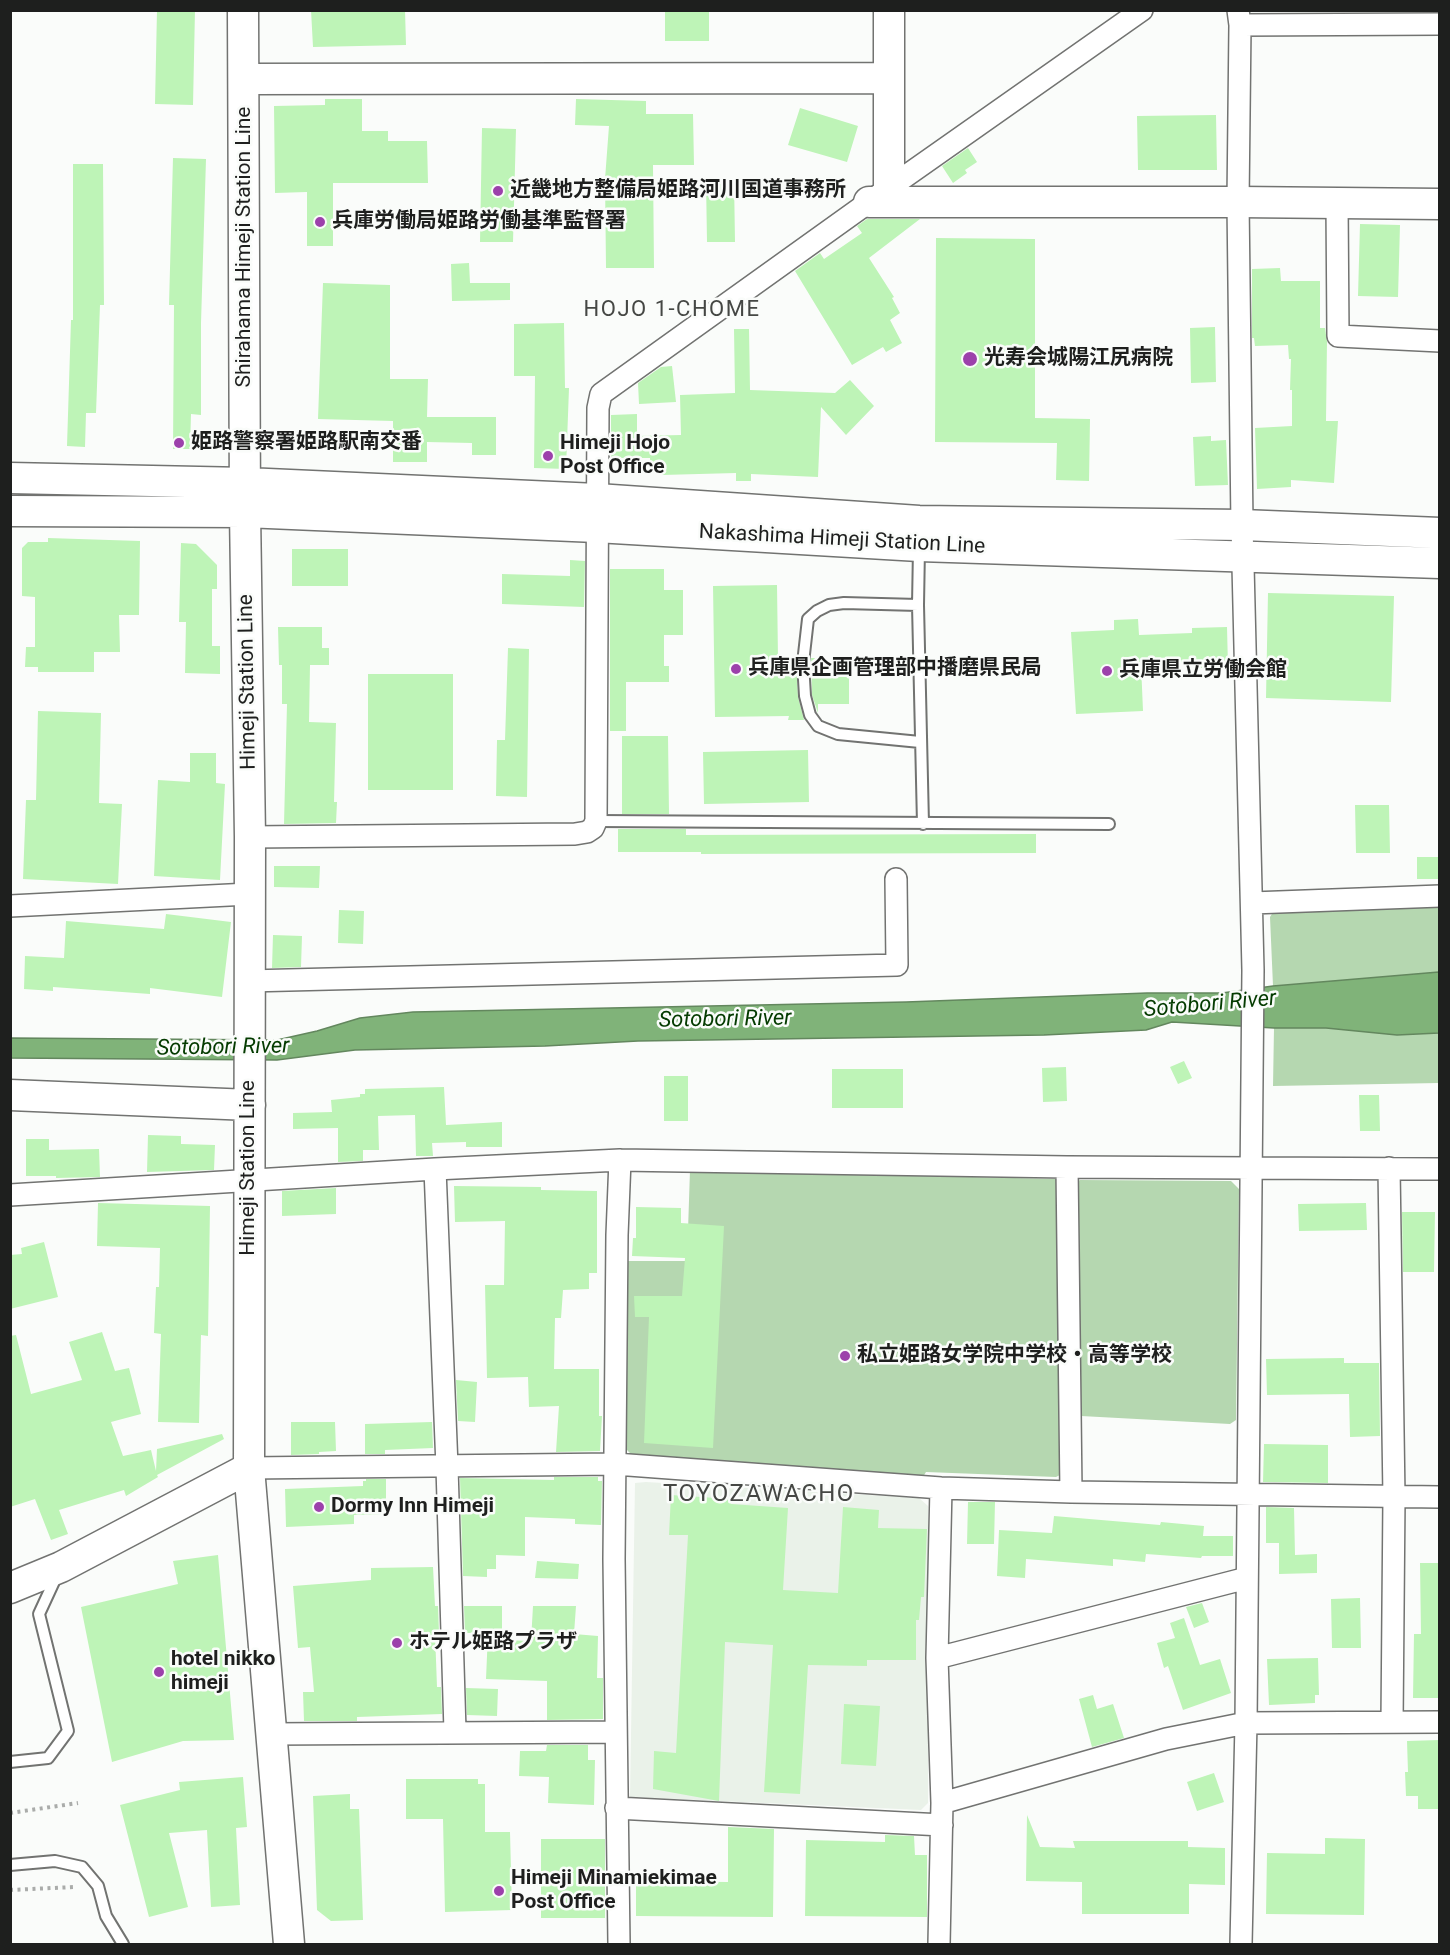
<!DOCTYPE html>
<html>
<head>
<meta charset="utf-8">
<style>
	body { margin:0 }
	#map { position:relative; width:1450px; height:1955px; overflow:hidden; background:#fafcfa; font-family:Roboto,sans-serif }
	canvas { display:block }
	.frame { position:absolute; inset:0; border:12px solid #1e1f1e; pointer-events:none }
</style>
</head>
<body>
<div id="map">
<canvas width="1450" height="1955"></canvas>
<div class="frame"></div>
</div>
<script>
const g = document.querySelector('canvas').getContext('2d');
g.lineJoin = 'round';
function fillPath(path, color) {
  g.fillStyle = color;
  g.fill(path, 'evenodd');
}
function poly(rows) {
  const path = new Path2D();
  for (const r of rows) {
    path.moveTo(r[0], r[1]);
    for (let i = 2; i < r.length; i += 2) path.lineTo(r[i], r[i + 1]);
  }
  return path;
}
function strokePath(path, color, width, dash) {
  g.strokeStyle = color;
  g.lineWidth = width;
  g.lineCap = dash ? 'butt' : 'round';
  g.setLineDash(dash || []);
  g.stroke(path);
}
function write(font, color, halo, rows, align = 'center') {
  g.font = font + ' Roboto,"Noto Sans JP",sans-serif';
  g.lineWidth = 5;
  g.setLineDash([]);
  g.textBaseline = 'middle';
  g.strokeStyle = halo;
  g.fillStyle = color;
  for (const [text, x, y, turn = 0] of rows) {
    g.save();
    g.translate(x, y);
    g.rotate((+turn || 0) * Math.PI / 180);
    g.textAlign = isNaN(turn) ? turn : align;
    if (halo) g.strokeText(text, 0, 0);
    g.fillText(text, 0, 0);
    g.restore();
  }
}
const built = poly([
	[646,1482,919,1498,928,1506,928,1803,921,1810,630,1797,635,1483]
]);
const green = poly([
	[1439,906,1439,972,1273,986,1270,917,1275,909],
	[1274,1028,1326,1028,1397,1035,1439,1033,1439,1083,1273,1086],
	[690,1170,1055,1179,1062,1183,1064,1473,1056,1477,926,1472,923,1477,637,1460,627,1450,627,1261,687,1261],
	[1080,1180,1231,1181,1239,1189,1236,1420,1230,1424,1081,1416,1075,1410,1075,1183]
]);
const water = poly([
	[1439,972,1439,1033,1397,1035,1326,1028,1274,1028,1172,1022,1146,1030,1044,1035,638,1041,545,1046,355,1050,277,1060,11,1058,11,1038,277,1040,317,1031,360,1018,413,1012,906,1002,1147,993,1222,993,1273,986,1439,972]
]);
const building = poly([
	[157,10,195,10,193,105,155,104],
	[311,10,405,10,406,45,313,47],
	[665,10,709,10,709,41,665,41],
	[325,99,362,99,362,131,388,131,388,141,427,141,428,183,333,183,333,246,307,246,307,192,275,193,274,106,325,105],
	[576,99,646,101,646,114,693,114,694,165,653,165,654,268,606,268,605,179,609,126,575,125],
	[800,108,858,126,847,162,788,145],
	[1216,115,1217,170,1138,170,1137,116],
	[482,128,516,129,513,242,480,242],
	[968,148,977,162,965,170,967,173,953,183,942,166],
	[173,158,206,159,201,323,201,415,191,414,190,449,173,449,174,305,169,305],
	[73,164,103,164,104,305,100,305,96,413,86,413,85,447,67,446,71,320,73,320],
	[734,179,735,242,707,242,706,180],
	[867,219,920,219,869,258,894,297,892,298,900,313,890,320,902,343,886,352,883,347,852,365,795,271,820,253,824,259,862,233,857,226],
	[1360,224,1400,225,1398,297,1358,296],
	[936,238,1035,239,1035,418,1090,419,1089,481,1056,480,1057,443,935,442],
	[469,263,470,283,510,283,510,300,452,301,451,264],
	[1280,268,1281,281,1320,281,1320,328,1325,328,1327,341,1326,421,1338,421,1334,483,1291,480,1291,487,1257,489,1255,428,1292,426,1292,390,1290,390,1291,359,1289,359,1288,345,1255,346,1254,338,1252,338,1252,269],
	[323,283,390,285,390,379,428,379,427,417,496,417,496,455,472,455,472,443,427,442,427,462,393,462,393,421,318,419],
	[564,323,565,388,569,388,566,469,534,468,535,376,514,376,514,324],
	[1215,327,1216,382,1191,383,1190,328],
	[734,329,749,329,750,390,835,393,850,380,874,406,846,435,821,407,818,477,751,474,751,481,736,481,736,473,662,475,662,466,650,466,650,458,611,458,611,415,637,414,637,436,681,435,680,395,735,393],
	[672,366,676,402,639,404,638,383,661,367],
	[1211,436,1211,441,1226,440,1228,485,1195,486,1193,437],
	[48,538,140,541,139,615,119,615,120,652,94,652,94,672,38,672,38,667,25,667,26,647,35,647,35,597,22,596,22,548,28,542,48,542],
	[181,543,196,544,217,565,217,589,212,589,212,646,220,646,220,674,185,673,186,622,179,622],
	[292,549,348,549,348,586,292,586],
	[570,560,585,561,584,607,502,604,502,574,570,576],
	[610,569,664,569,664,590,683,590,683,635,664,635,664,666,669,666,669,682,626,682,626,731,610,731],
	[777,585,778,659,796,659,798,697,804,720,788,720,789,716,715,717,713,586],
	[1268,593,1394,596,1391,702,1266,698],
	[1138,619,1139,635,1192,633,1192,628,1227,627,1228,667,1193,668,1193,662,1141,664,1143,711,1076,714,1071,632,1114,630,1114,620],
	[278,627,322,627,322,648,329,648,329,665,310,665,309,722,336,723,334,802,337,802,336,823,284,824,287,704,282,704,282,665,279,665],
	[508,648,529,649,527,797,496,796,497,740,505,740],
	[811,658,817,658,817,675,849,675,849,704,818,704,818,713,812,695],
	[368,674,453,674,453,790,368,790],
	[38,711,101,713,99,803,122,804,118,884,23,879,26,800,36,800],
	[622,736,668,736,669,814,622,814],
	[808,750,809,802,704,804,703,752],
	[190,753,216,753,216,783,225,784,220,880,154,876,158,780,190,782],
	[1355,805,1389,805,1390,853,1356,853],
	[618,829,686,829,686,835,1036,834,1036,853,701,854,701,852,618,852],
	[1417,857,1440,857,1440,879,1417,879],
	[274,866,320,866,319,888,274,887],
	[339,910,364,911,363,944,338,943],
	[166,914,231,922,222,997,150,988,150,994,53,987,53,991,24,989,25,956,64,958,66,921,164,929],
	[273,935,302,936,301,967,272,968],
	[1184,1061,1192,1078,1178,1084,1170,1067],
	[1066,1067,1067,1101,1043,1102,1042,1068],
	[832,1069,903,1069,903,1108,832,1108],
	[664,1076,688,1076,688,1121,664,1121],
	[444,1087,446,1125,502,1122,502,1147,466,1147,466,1142,432,1143,433,1156,416,1156,415,1115,378,1116,379,1150,363,1150,363,1161,338,1162,338,1128,293,1129,293,1113,332,1112,331,1100,360,1097,360,1094,365,1094,365,1089],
	[1359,1095,1379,1095,1380,1131,1360,1131],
	[148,1135,181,1136,181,1144,215,1145,214,1170,147,1172],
	[26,1139,49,1139,49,1150,99,1149,100,1177,56,1178,56,1176,26,1176],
	[454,1186,541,1187,541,1190,597,1191,597,1273,589,1273,589,1289,563,1290,561,1318,555,1318,554,1369,599,1369,599,1416,602,1416,600,1451,556,1452,559,1406,529,1407,528,1377,487,1378,485,1285,504,1285,505,1221,455,1222],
	[336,1188,336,1214,282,1216,282,1191],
	[98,1203,210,1206,208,1336,201,1335,199,1423,158,1422,161,1334,154,1333,156,1287,159,1287,160,1248,97,1246],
	[1366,1203,1367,1230,1299,1231,1298,1204],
	[636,1207,681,1208,681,1223,724,1226,713,1448,644,1443,649,1317,635,1317,634,1296,682,1296,685,1258,632,1256,633,1238,636,1238],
	[1402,1212,1435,1212,1434,1272,1403,1272],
	[44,1242,58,1297,10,1309,10,1255,22,1254,21,1248],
	[102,1332,115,1371,129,1368,141,1414,111,1422,123,1456,151,1450,156,1471,157,1449,222,1434,224,1439,157,1475,158,1477,126,1496,124,1490,59,1510,68,1534,51,1540,35,1499,10,1507,10,1336,16,1335,31,1394,82,1380,69,1342],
	[1344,1358,1344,1363,1379,1363,1380,1436,1350,1437,1349,1394,1267,1395,1266,1359],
	[456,1380,477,1382,475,1422,458,1421],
	[291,1422,335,1422,336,1451,319,1452,319,1454,291,1455],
	[432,1422,433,1448,385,1450,385,1454,365,1454,365,1424],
	[1264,1444,1328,1445,1328,1483,1263,1482],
	[554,1477,598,1477,598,1481,602,1481,601,1525,575,1524,575,1519,525,1517,525,1556,496,1555,496,1569,487,1569,487,1577,463,1576,460,1478,554,1480],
	[366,1479,386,1479,386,1514,354,1515,354,1524,286,1527,285,1489,363,1486,363,1481,366,1481],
	[671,1495,731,1499,731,1504,788,1508,783,1590,838,1593,843,1507,879,1510,878,1528,927,1529,924,1597,921,1597,919,1620,916,1620,916,1660,867,1660,867,1666,808,1665,800,1794,764,1792,773,1645,725,1642,719,1801,653,1789,654,1751,676,1753,688,1535,669,1535],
	[968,1502,995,1502,994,1544,967,1544],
	[1266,1507,1294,1508,1295,1555,1317,1554,1317,1573,1279,1574,1279,1543,1266,1543],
	[1054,1516,1160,1525,1161,1522,1204,1526,1203,1536,1233,1536,1233,1556,1202,1556,1201,1558,1146,1554,1145,1562,1113,1559,1113,1566,1026,1559,1025,1578,997,1576,999,1530,1052,1533],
	[218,1555,234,1740,183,1741,112,1762,81,1607,178,1584,173,1561],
	[537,1561,579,1564,578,1579,535,1578],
	[1420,1563,1440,1563,1440,1698,1413,1698,1414,1634,1421,1634],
	[433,1567,435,1606,438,1606,439,1633,435,1633,437,1687,441,1687,442,1714,357,1717,357,1721,304,1721,303,1692,314,1692,310,1647,298,1648,293,1586,371,1580,371,1568],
	[1360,1598,1361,1648,1332,1648,1331,1599],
	[1202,1603,1209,1622,1194,1628,1186,1607],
	[464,1606,502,1606,502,1640,531,1641,533,1606,576,1606,574,1634,598,1636,597,1678,603,1678,603,1719,547,1720,547,1681,486,1679,488,1633,465,1633],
	[1184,1618,1200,1665,1220,1659,1231,1693,1183,1710,1168,1666,1164,1668,1157,1643,1175,1638,1170,1623],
	[1318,1658,1319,1695,1315,1695,1315,1703,1269,1705,1267,1659],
	[466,1688,498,1689,497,1716,467,1715],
	[1093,1695,1097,1709,1113,1704,1124,1738,1092,1747,1079,1699],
	[844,1704,880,1706,876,1766,841,1764],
	[1440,1740,1440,1809,1418,1809,1418,1796,1406,1796,1405,1772,1408,1772,1407,1741],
	[547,1745,588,1745,588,1760,595,1760,594,1805,548,1803,549,1777,519,1776,520,1751,546,1751],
	[1214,1773,1224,1802,1197,1811,1187,1782],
	[243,1777,247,1827,236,1828,240,1905,211,1907,207,1830,169,1833,188,1907,149,1917,120,1805,180,1790,179,1782],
	[406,1779,478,1779,478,1784,485,1784,485,1832,510,1832,512,1910,445,1912,443,1819,406,1819],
	[350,1794,350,1809,359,1809,363,1920,331,1921,317,1910,313,1796],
	[1027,1815,1040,1847,1075,1848,1073,1841,1188,1841,1188,1847,1225,1848,1225,1885,1189,1884,1189,1914,1082,1914,1082,1882,1026,1881],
	[728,1827,774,1829,773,1917,636,1916,636,1881,728,1882],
	[885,1835,914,1836,915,1855,927,1855,927,1917,805,1916,806,1840,885,1842],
	[1325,1838,1365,1839,1364,1915,1266,1914,1267,1853,1325,1854],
	[541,1839,605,1839,605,1918,541,1918]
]);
const path = poly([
	[10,1813,78,1803],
	[10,1890,74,1887]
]);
const lane = poly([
	[919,548,918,605,923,824],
	[918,605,844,603,829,605,817,611,808,619,803,663,805,696,810,715,818,726,838,734,920,742],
	[596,821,1109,824],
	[10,1762,48,1758,68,1731,39,1614,57,1575],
	[10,1865,55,1861,82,1867,98,1886,106,1916,123,1944]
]);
const street = poly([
	[1238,10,1240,25,1238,202,1242,525,1253,970,1246,1723,1241,1944],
	[1240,25,1440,24],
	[1337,203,1338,336,1440,341],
	[250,837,575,834,587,832,593,828,596,821,598,408,601,394,869,202,1142,10],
	[1252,903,1440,896],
	[10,906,249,894],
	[248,981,897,965,896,879],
	[1067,1167,1071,1492],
	[1389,1168,1394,1497,1392,1722],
	[435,1169,447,1467,455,1731],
	[10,1195,435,1169,620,1160,1067,1167,1440,1169],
	[249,1468,615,1464,941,1488,1071,1492,1440,1497],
	[937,1658,1247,1578],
	[271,1734,615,1732],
	[942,1803,1166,1739,1246,1723,1440,1722],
	[616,1808,942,1825],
	[619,1944,614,1559,617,1235,620,1160],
	[939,1944,942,1803,937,1658,941,1488]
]);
const secondary = poly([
	[243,10,245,512,250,837,249,1468,289,1944],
	[244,79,889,78],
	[889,189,889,10],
	[869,202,1238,202,1440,204],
	[10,478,246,483,597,499,919,521,1242,525,1440,533],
	[10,511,245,512,596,527,919,546,1440,563],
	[10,1095,250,1105],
	[10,1588,61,1567,249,1468]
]);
const markers = [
	[498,191,6,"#9c41ab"],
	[320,222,6,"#9c41ab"],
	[970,359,8,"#9c41ab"],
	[179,443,6,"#9c41ab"],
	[548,456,6,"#9c41ab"],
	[736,669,6,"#9c41ab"],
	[1107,671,6,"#9c41ab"],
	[845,1356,6,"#9c41ab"],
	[319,1507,6,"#9c41ab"],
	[397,1643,6,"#9c41ab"],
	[159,1672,6,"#9c41ab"],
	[499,1891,6,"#9c41ab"]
];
const poiNames = [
	["近畿地方整備局姫路河川国道事務所",510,191],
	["兵庫労働局姫路労働基準監督署",332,222],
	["光寿会城陽江尻病院",984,359],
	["姫路警察署姫路駅南交番",191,443],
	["Himeji Hojo",560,444],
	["Post Office",560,468],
	["兵庫県企画管理部中播磨県民局",748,669],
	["兵庫県立労働会館",1119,671],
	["私立姫路女学院中学校・高等学校",857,1356],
	["Dormy Inn Himeji",331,1507],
	["ホテル姫路プラザ",409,1643],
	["hotel nikko",171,1660],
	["himeji",171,1684],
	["Himeji Minamiekimae",511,1879],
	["Post Office",511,1903]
];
const streetNames = [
	["Shirahama Himeji Station Line",245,247,-90],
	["Nakashima Himeji Station Line",842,540,3],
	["Himeji Station Line",248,682,-91],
	["Himeji Station Line",249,1168,-90]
];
const neighbourhoodNames = [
	["HOJO 1-CHOME",672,310]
];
const waterNames = [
	["Sotobori River",1210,1005,-5],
	["Sotobori River",725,1020,-1],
	["Sotobori River",223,1048,-1]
];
const quarterNames = [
	["TOYOZAWACHO",759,1495]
];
fillPath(built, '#eaf2e9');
fillPath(green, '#b5d7b0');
fillPath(water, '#80b379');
strokePath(water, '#63875e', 1.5);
fillPath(building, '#bef4b7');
strokePath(lane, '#727371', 14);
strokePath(street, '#727371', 24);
strokePath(secondary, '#727371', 33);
strokePath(path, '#aaacaa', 4, [3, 4.5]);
strokePath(lane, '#fff', 10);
strokePath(street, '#fff', 21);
strokePath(secondary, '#fff', 30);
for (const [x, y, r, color] of markers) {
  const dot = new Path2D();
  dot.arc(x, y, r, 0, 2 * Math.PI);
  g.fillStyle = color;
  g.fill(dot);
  strokePath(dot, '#fafcfa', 2);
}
write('bold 21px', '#1e1f1e', '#fafcfa', poiNames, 'left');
write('21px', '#1e1f1e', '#fafcfa', streetNames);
g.letterSpacing = '1.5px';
write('22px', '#454744', '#fafcfa', neighbourhoodNames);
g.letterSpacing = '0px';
write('italic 22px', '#043b00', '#fafcfa', waterNames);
g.letterSpacing = '1.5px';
write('24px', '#454744', '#fafcfa', quarterNames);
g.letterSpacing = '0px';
</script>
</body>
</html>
